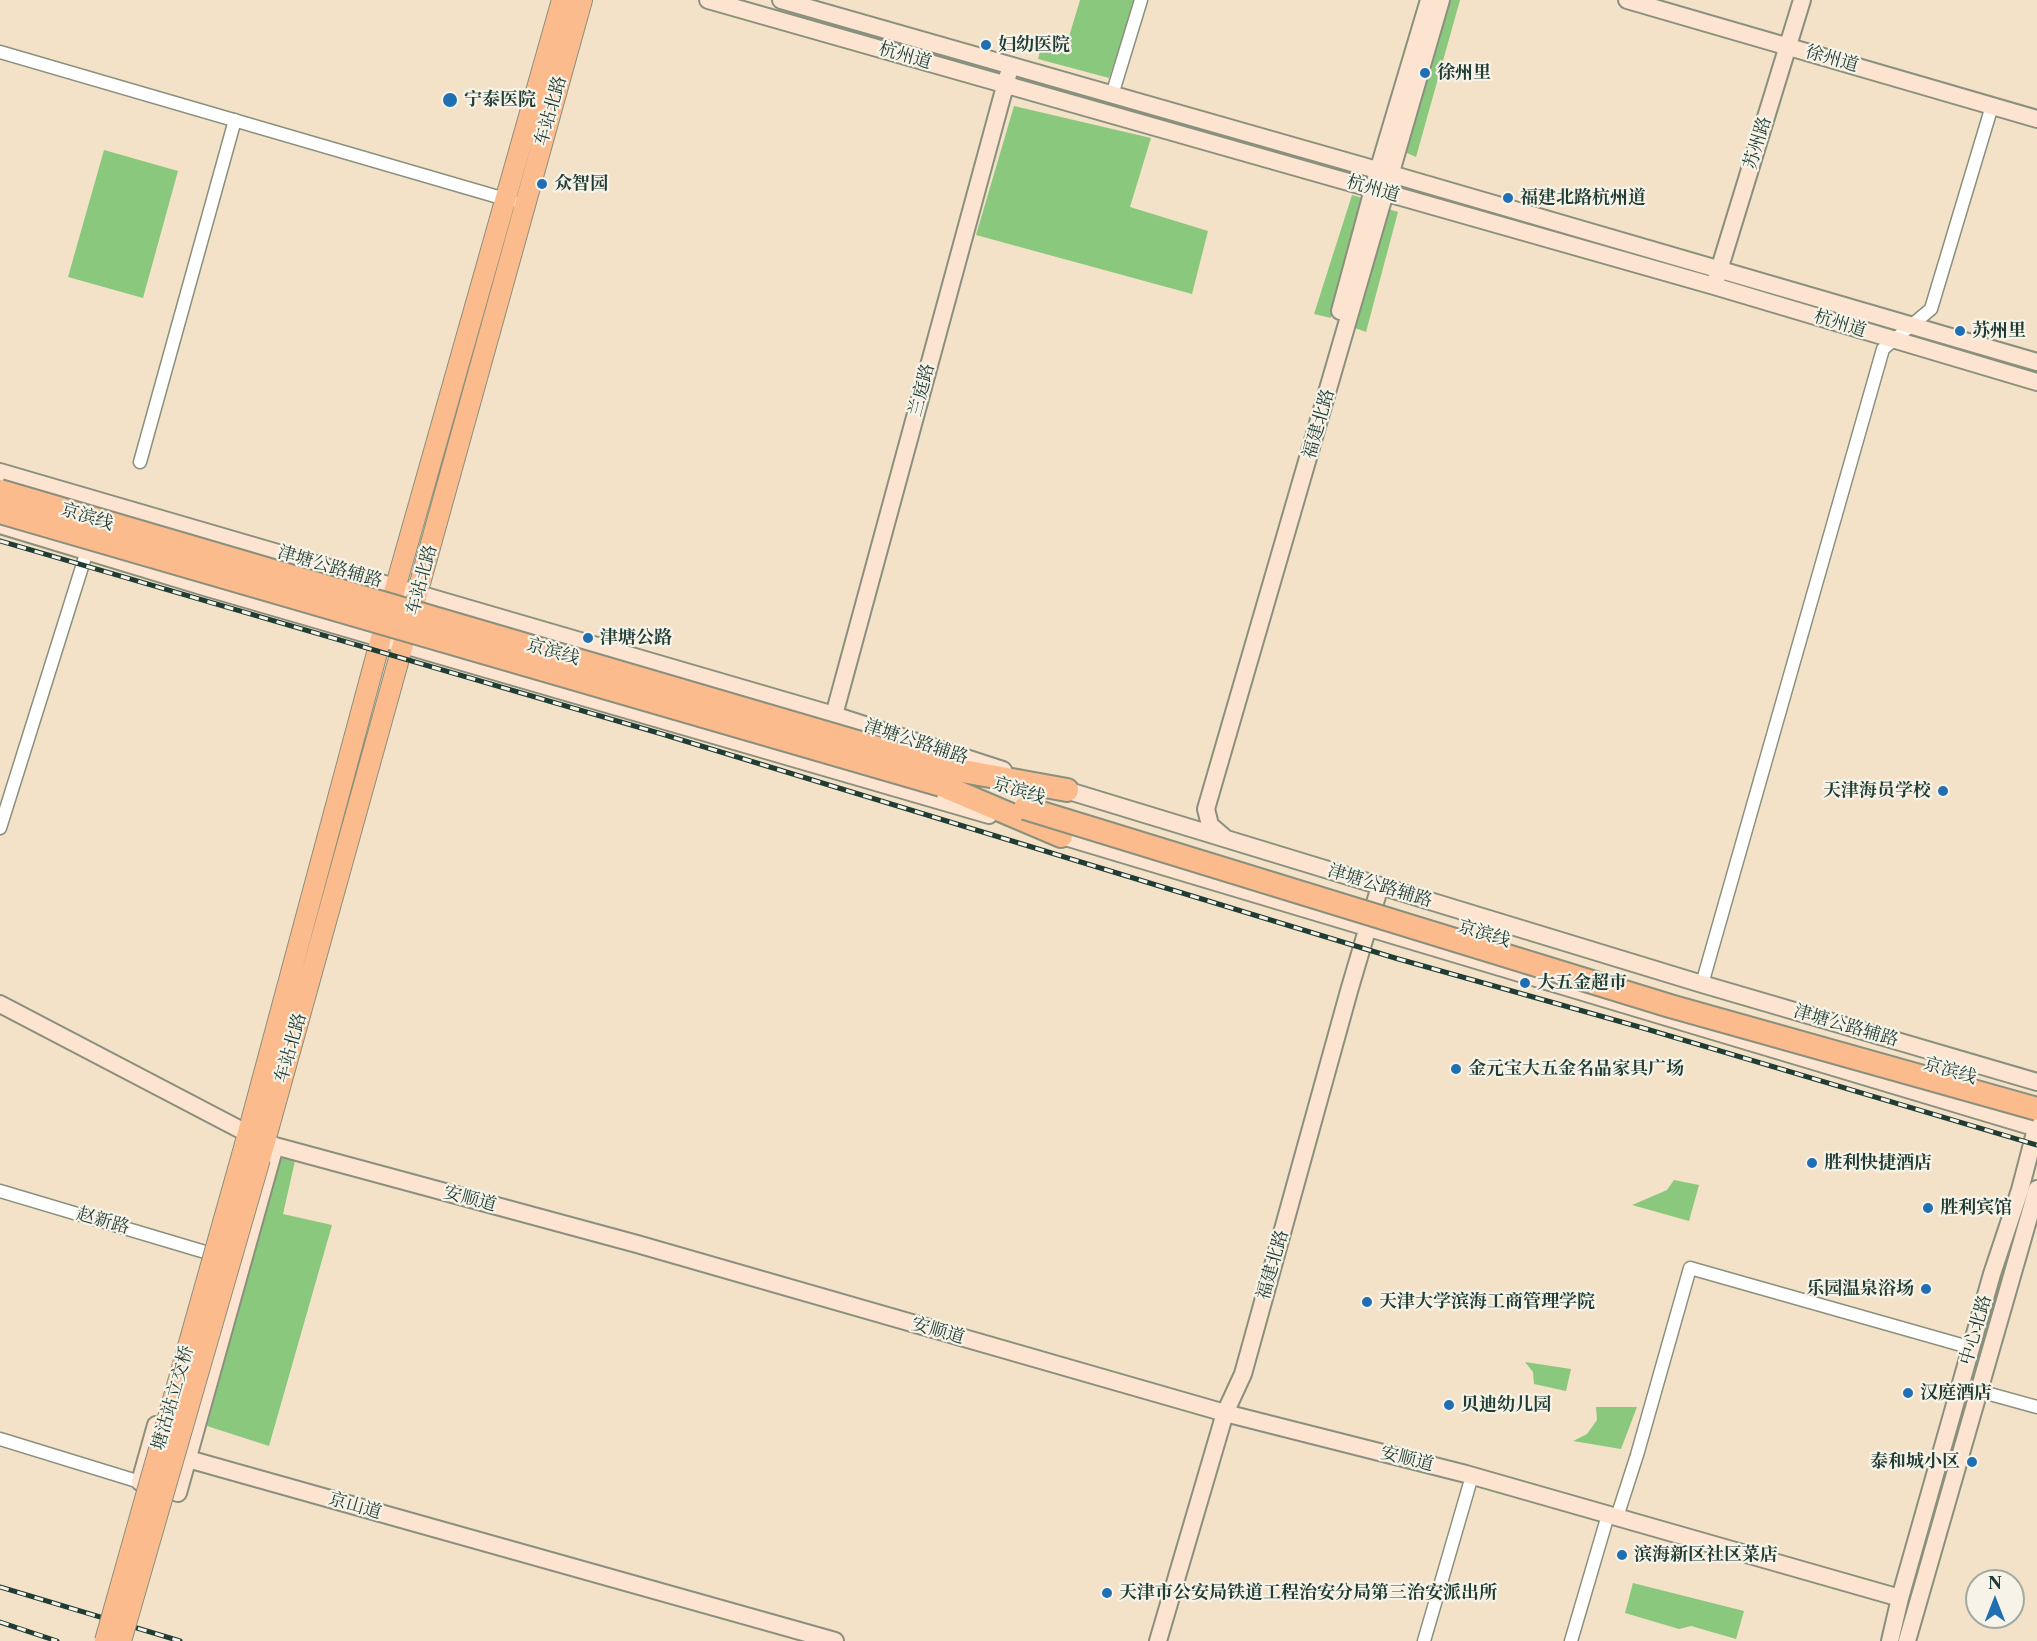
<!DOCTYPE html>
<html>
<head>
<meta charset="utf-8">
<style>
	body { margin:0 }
	#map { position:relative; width:2037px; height:1641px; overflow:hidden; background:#f3e2c8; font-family:"Libre Caslon Text",serif }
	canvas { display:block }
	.north { position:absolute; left:1965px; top:1569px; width:60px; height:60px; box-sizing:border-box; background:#f7f3e8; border:2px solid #a1aaa0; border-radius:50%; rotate:0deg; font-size:16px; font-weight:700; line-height:24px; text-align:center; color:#1f3d34 }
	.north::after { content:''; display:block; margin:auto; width:21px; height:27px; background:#1f6fb2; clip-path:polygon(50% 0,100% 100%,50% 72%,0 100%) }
</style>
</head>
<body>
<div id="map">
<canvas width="2037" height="1641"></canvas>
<div class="north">N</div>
</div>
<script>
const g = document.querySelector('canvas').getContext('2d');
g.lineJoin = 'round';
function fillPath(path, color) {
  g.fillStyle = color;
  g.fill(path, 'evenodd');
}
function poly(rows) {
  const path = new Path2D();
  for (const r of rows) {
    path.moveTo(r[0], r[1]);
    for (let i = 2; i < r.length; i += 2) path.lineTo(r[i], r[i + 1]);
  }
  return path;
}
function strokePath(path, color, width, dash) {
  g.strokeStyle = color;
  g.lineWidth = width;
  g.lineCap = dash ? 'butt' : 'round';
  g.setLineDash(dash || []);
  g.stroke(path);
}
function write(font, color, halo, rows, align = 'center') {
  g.font = font + ' "Libre Caslon Text","Noto Serif SC",serif';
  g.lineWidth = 4.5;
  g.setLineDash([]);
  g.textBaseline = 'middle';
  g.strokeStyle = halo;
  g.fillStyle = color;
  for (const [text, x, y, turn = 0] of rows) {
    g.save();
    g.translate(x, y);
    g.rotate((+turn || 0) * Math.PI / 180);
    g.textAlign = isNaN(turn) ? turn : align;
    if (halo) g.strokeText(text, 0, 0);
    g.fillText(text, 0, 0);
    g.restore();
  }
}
const green = poly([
	[1080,0,1136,0,1109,78,1038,59,1040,51,1068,40],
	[1450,0,1460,0,1416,157,1405,152],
	[1014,106,1151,138,1130,207,1208,231,1192,294,976,235],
	[104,150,178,171,143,298,68,277],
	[1352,195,1366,199,1331,318,1314,314],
	[1388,209,1398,212,1366,332,1355,328],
	[280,1158,295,1161,283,1214,332,1225,269,1446,207,1426],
	[1674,1180,1699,1185,1689,1221,1632,1205,1667,1190],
	[1525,1362,1571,1369,1566,1391,1534,1384,1533,1372],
	[1596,1407,1637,1407,1621,1449,1573,1441,1587,1434,1597,1420],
	[1633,1583,1744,1611,1736,1639,1691,1626,1679,1629,1625,1613]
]);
const street = poly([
	[0,52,512,201],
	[1112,95,1141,0],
	[140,462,235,120],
	[0,828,87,551],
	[1702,984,1883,349,1931,309,1992,106],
	[0,1191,205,1252],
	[1979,1391,2037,1407],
	[0,1439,140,1482],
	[1617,1517,1637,1455,1690,1268,1972,1348],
	[1424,1641,1472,1476],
	[1571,1641,1608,1515]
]);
const secondary = poly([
	[708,0,1714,286,2037,382],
	[781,0,1391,174,2037,362],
	[1627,0,2037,119],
	[1716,280,1802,0],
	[1340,311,1378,171,1429,0],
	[0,472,834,715,1003,770],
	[0,525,208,588,989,815],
	[834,715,1008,75],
	[1056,787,1702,984,2037,1082],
	[1052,833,2037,1128],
	[1224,837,1210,825,1206,809,1441,0],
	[0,1004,241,1130,275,1146,637,1244,1225,1413,1466,1474,1900,1598],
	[156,1425,140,1482,178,1493,275,1146],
	[188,1459,835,1641],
	[1158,1641,1225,1413,1243,1374,1349,991,1380,886],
	[1890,1641,1900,1598,1992,1274,2020,1190,2037,1125],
	[1907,1641,2037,1189]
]);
const primary = poly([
	[242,1155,381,638,562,0],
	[260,1159,582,0]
]);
const highway = poly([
	[946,768,1067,790],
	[941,785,1061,836]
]);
const rail = poly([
	[0,541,662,734,1395,958,1643,1028,2037,1145],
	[0,1587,180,1641],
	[0,1622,57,1641]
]);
const primaryBridge = poly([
	[105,1641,242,1155],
	[121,1641,260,1159]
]);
const highwayBridge = poly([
	[0,491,946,768],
	[0,512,941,785],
	[1025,808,1670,1006,2037,1109]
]);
const markers = [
	[986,45,6,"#1f6fb2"],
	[1425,73,6,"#1f6fb2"],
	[450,100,8,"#1f6fb2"],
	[542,184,6,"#1f6fb2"],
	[1508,198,6,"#1f6fb2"],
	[1960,331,6,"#1f6fb2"],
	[588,638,6,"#1f6fb2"],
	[1943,791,6,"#1f6fb2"],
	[1525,983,6,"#1f6fb2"],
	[1456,1069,6,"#1f6fb2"],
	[1812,1163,6,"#1f6fb2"],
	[1928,1208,6,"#1f6fb2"],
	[1926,1289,6,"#1f6fb2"],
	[1367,1302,6,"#1f6fb2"],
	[1908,1393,6,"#1f6fb2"],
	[1449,1405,6,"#1f6fb2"],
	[1972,1462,6,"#1f6fb2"],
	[1622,1555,6,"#1f6fb2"],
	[1107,1593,6,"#1f6fb2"]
];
const poiNames = [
	["妇幼医院",998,45],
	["徐州里",1437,73],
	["宁泰医院",464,100],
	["众智园",554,184],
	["福建北路杭州道",1520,198],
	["苏州里",1972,331],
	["津塘公路",600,638],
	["天津海员学校",1931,791,"right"],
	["大五金超市",1537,983],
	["金元宝大五金名品家具广场",1468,1069],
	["胜利快捷酒店",1824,1163],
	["胜利宾馆",1940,1208],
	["乐园温泉浴场",1914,1289,"right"],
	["天津大学滨海工商管理学院",1379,1302],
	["汉庭酒店",1920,1393],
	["贝迪幼儿园",1461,1405],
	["泰和城小区",1960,1462,"right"],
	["滨海新区社区菜店",1634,1555],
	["天津市公安局铁道工程治安分局第三治安派出所",1119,1593]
];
const streetNames = [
	["杭州道",905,56,16],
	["徐州道",1832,59,16],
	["车站北路",551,111,-74],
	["苏州路",1758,143,-73],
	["杭州道",1373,189,16],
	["杭州道",1840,324,17],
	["兰庭路",922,390,-75],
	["福建北路",1319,424,-74],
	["京滨线",87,517,17],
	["津塘公路辅路",330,567,16],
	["车站北路",422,580,-75],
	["京滨线",553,652,16],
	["津塘公路辅路",916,742,18],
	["京滨线",1019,791,17],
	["津塘公路辅路",1380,886,17],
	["京滨线",1484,934,17],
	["津塘公路辅路",1846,1026,16],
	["车站北路",291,1048,-74],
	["京滨线",1950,1071,16],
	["安顺道",470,1199,15],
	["赵新路",103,1221,16],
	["福建北路",1273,1265,-74],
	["中心北路",1976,1330,-74],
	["安顺道",938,1331,16],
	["塘沽站立交桥",173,1398,-74],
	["安顺道",1407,1459,14],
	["京山道",355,1506,16]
];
fillPath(green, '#8ac87e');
strokePath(street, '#89907e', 15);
strokePath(secondary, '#89907e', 20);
strokePath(primary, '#89907e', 22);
strokePath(highway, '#89907e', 26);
strokePath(street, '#fff', 12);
strokePath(secondary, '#fde4d1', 16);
strokePath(primary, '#fbbb8c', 20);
strokePath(highway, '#fbbb8c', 22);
strokePath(rail, '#1f3d34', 5);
strokePath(rail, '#f7f3e8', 3, [9]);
strokePath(primaryBridge, '#89907e', 22, []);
strokePath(highwayBridge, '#89907e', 26, []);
strokePath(primaryBridge, '#fbbb8c', 20);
strokePath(highwayBridge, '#fbbb8c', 22);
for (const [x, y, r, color] of markers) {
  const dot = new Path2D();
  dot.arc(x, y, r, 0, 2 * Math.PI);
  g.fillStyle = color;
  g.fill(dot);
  strokePath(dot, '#f7f3e8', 2);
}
write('bold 18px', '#1f3d34', '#f7f3e8', poiNames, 'left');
write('18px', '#1f3d34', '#f7f3e8', streetNames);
</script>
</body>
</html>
